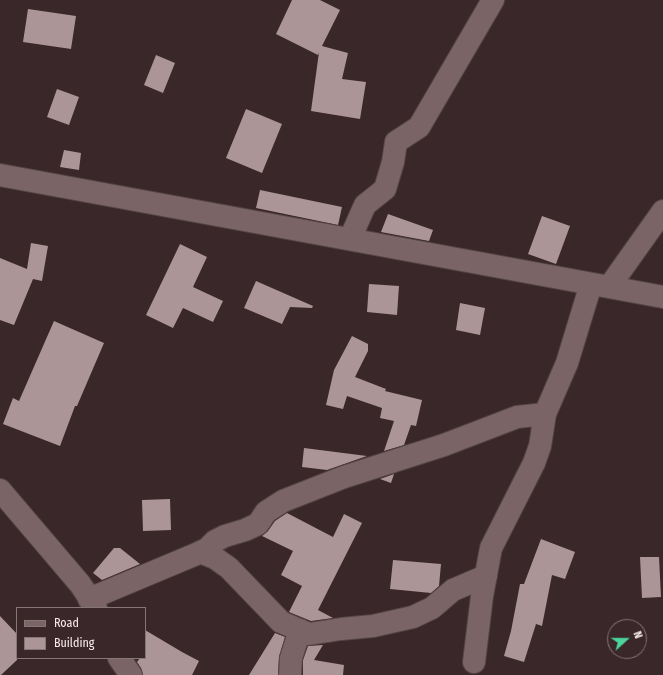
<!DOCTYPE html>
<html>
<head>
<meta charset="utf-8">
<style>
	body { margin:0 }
	#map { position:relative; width:663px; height:675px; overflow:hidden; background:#392729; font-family:"Fira Sans Condensed",sans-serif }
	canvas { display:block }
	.legend { position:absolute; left:16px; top:607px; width:130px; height:52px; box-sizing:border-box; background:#392729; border:1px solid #867678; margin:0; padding:5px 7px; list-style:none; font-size:12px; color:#faedee }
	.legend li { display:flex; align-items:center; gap:8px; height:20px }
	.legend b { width:20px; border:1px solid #867678 }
	.north { position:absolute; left:607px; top:619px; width:40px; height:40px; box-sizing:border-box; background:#392729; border:1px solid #867678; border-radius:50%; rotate:69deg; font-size:11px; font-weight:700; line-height:16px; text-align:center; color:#faedee }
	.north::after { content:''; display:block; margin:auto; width:14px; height:18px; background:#4bd49b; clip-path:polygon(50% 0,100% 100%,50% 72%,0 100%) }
</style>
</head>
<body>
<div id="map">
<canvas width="663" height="675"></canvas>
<ul class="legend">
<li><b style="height:5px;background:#7a6466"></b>Road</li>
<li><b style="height:11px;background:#ac9597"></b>Building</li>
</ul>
<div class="north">N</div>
</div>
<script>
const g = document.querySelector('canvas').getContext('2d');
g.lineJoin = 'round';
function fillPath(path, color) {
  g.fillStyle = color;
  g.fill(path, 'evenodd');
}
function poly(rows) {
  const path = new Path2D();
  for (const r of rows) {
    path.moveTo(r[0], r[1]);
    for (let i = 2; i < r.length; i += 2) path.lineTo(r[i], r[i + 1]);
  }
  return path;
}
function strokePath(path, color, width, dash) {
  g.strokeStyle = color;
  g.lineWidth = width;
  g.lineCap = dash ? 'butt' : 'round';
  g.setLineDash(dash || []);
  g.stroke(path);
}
const building = poly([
	[292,0,320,0,340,10,322,46,348,53,342,79,366,82,360,119,311,111,319,52,318,55,276,34],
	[28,9,76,16,71,49,23,42],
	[156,55,175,63,163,93,144,85],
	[57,89,79,97,69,125,47,117],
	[246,109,282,124,262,173,226,158],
	[64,150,81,153,79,170,60,167],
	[260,190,342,207,338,225,256,208],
	[388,214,433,230,429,241,381,232],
	[542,216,570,226,556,264,528,254],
	[31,243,48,246,42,281,33,279,14,325,0,320,0,258,27,269],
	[180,244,207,257,193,287,223,301,213,322,183,308,173,328,146,315],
	[256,281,313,306,312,308,290,307,282,324,244,308],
	[369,284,399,286,397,315,367,312],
	[460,303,485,308,480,335,456,330],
	[54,321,104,343,77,406,75,406,60,446,3,424,13,398,19,401],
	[352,336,368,344,368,351,355,377,386,389,385,391,422,400,416,426,411,425,404,445,384,451,394,421,380,418,382,408,347,396,343,409,326,405,334,370],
	[304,448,367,456,327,470,302,467],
	[394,474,391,483,380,479],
	[170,499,171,530,143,531,142,500],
	[287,513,333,537,344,514,362,523,318,610,333,618,311,621,289,612,302,586,281,575,293,551,262,536,268,531,275,521],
	[541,539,575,552,565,579,552,575,542,626,536,624,524,662,504,656,511,631,520,584,524,584],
	[114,548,120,548,140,564,102,580,93,573],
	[640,557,659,557,661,597,642,598],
	[393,560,441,564,439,586,431,593,390,589],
	[0,616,17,634,17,660,1,675,0,675],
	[145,630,182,652,199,661,192,675,143,675,141,668,137,662,140,658,145,658],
	[275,633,285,637,279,657,278,675,249,675],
	[323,645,314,660,344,665,343,675,303,675,303,660,308,646]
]);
const minor = poly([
	[0,175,663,297],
	[350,239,365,205,385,189,393,162,396,142,419,127,493,0],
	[609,287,663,211],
	[0,490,80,584,96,608],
	[200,552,215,558,229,568,281,622,309,634,341,629,373,626,413,617,432,608,453,590,486,576],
	[89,599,194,555,207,549,215,541,225,536,245,530,258,524,266,512,283,501,344,477,444,445,517,417,545,414],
	[119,658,131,675],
	[474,662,482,596,491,548,534,463,540,446,545,414,567,363,591,284],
	[290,675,291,658,300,630]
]);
fillPath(building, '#ac9597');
strokePath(minor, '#544446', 24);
strokePath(minor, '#7a6466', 22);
</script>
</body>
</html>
